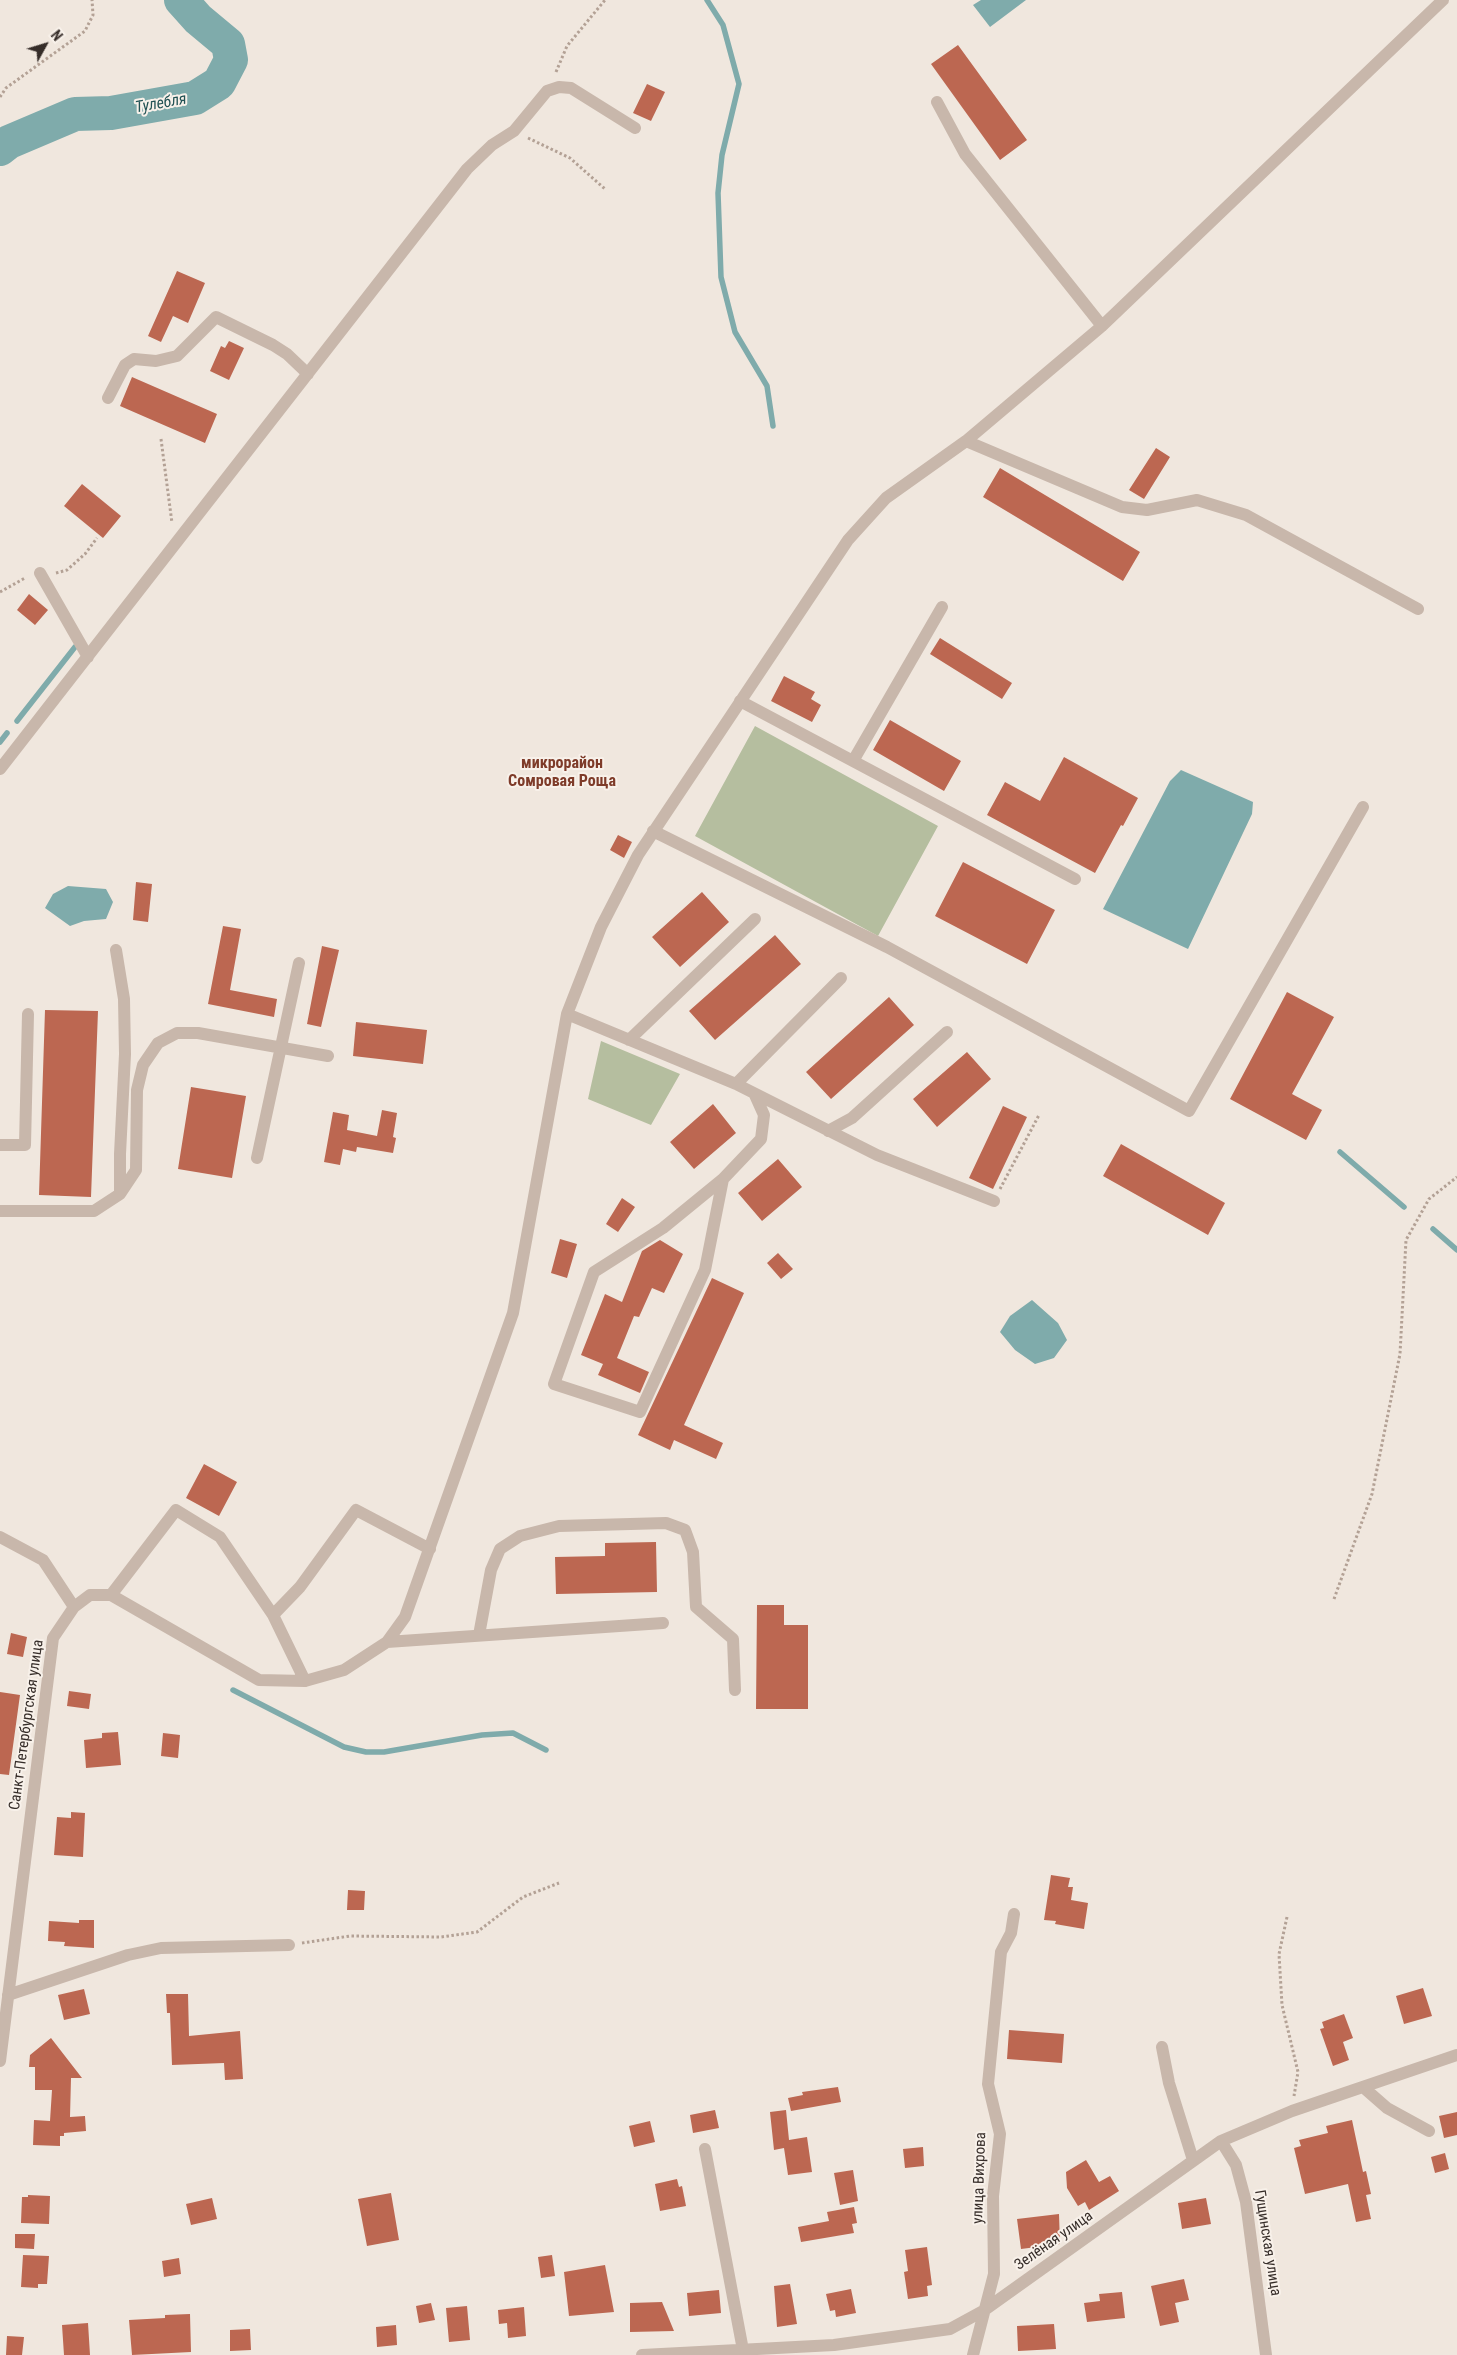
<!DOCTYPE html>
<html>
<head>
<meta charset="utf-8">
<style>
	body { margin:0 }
	#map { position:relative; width:1457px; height:2355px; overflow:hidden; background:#f0e7de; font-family:"Roboto Condensed",sans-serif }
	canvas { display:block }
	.north { position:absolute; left:20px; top:20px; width:50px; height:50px; -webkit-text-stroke:4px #f8f1ea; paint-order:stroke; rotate:51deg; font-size:14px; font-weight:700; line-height:20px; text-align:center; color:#362d29 }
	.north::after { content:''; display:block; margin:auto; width:18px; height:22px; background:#362d29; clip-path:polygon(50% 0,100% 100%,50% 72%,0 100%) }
</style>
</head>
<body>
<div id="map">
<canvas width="1457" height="2355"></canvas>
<div class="north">N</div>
</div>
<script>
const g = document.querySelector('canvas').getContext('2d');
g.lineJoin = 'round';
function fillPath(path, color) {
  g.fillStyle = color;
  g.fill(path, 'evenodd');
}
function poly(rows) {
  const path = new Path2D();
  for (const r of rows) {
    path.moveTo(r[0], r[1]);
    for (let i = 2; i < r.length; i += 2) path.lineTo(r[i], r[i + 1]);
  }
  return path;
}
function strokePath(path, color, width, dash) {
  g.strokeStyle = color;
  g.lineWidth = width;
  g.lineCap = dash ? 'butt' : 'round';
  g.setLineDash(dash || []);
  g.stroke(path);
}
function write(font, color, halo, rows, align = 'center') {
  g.font = font + ' "Roboto Condensed",sans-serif';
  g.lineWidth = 4;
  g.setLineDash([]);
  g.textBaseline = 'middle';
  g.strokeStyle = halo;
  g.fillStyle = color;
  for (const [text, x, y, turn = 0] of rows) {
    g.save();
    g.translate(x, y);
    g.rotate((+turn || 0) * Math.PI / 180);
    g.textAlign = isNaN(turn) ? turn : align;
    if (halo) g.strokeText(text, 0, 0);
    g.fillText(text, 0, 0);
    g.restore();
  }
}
const green = poly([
	[755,726,938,826,878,936,695,836],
	[601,1041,680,1074,651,1125,588,1099]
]);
const water = poly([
	[981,0,1026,0,990,27,973,5],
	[1181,770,1253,802,1252,814,1188,949,1103,909,1170,781],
	[68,886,106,889,113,902,106,919,84,921,70,926,45,908,53,894],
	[1032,1300,1058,1323,1067,1340,1054,1358,1035,1364,1015,1350,1000,1332,1010,1316]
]);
const stream = poly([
	[707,0,723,25,739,84,722,155,718,193,721,277,735,332,767,386,773,426],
	[17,721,75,647],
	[0,742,7,733],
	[1340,1152,1404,1207],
	[1433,1229,1457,1250],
	[233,1690,344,1747,366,1752,384,1752,482,1735,513,1733,546,1750]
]);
const river = poly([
	[0,149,9,142,75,114,111,113,195,98,219,83,231,60,228,44,198,19,181,0]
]);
const building = poly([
	[958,45,1027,140,1000,160,931,64],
	[647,84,665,92,651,121,633,113],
	[177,271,205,283,188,323,173,316,161,342,148,336],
	[229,341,244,348,229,380,210,371,221,346,225,348],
	[132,377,217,414,205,443,120,406],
	[1156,448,1170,457,1144,499,1129,490],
	[1000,468,1140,552,1123,581,983,497],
	[82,484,121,516,103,538,64,506],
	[29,594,48,610,35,625,17,610],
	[940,638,1012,683,1002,699,930,654],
	[784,676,815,692,811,699,821,705,812,722,771,701],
	[890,720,961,761,944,791,873,750],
	[1064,757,1138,798,1123,826,1121,825,1095,873,987,815,1005,782,1040,801],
	[618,835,632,842,624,858,610,850],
	[963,862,1055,910,1027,964,935,916],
	[136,882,152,884,148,922,133,920],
	[702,892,729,922,680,967,652,937],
	[223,926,241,929,230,990,277,999,274,1017,208,1004],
	[775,935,801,964,715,1040,689,1011],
	[322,946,339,950,321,1027,307,1024],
	[1287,992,1334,1017,1292,1094,1322,1110,1306,1140,1230,1099],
	[889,997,914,1025,831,1099,806,1072],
	[45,1010,98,1011,91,1197,39,1195],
	[356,1022,427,1030,423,1064,353,1056],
	[967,1052,991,1079,937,1127,913,1099],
	[191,1087,246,1096,232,1178,178,1169],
	[713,1104,736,1133,694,1169,670,1142],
	[1003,1106,1027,1117,993,1189,969,1178],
	[382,1110,397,1113,393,1137,396,1138,393,1153,357,1147,356,1152,343,1149,340,1165,324,1162,333,1112,349,1115,347,1130,377,1136],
	[1121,1144,1225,1203,1208,1235,1103,1176],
	[778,1159,802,1187,762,1221,738,1193],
	[622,1198,635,1207,618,1232,606,1224],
	[560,1239,577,1244,567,1278,551,1273],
	[660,1240,683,1254,664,1293,652,1288,639,1317,634,1316,617,1358,649,1372,640,1393,598,1375,603,1364,581,1355,605,1294,622,1302,642,1251],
	[778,1253,793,1269,781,1279,767,1263],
	[712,1278,744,1293,684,1425,723,1443,716,1459,674,1440,670,1450,638,1435],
	[204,1464,237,1482,219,1516,186,1498],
	[656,1542,657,1592,556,1594,555,1557,605,1556,605,1543],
	[757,1605,784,1605,784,1625,808,1625,808,1709,756,1709],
	[11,1633,27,1637,23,1657,7,1654],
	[69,1691,91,1694,89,1709,67,1706],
	[0,1692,20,1695,9,1775,0,1774],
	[118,1732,121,1765,86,1768,84,1740,102,1738,102,1733],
	[163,1733,180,1735,178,1758,161,1756],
	[71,1812,85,1813,83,1857,54,1855,57,1817,71,1818],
	[1051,1875,1070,1878,1068,1887,1073,1887,1071,1900,1088,1903,1084,1929,1055,1924,1056,1921,1044,1920],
	[348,1890,365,1891,364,1910,347,1910],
	[79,1920,94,1920,94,1948,64,1946,65,1942,48,1941,49,1921,79,1923],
	[1423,1988,1432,2016,1404,2024,1396,1996],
	[84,1989,90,2014,64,2020,58,1995],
	[166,1994,188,1994,189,2036,240,2031,243,2079,225,2080,224,2063,172,2065,170,2013,167,2013],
	[1344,2014,1353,2038,1343,2042,1349,2060,1333,2066,1320,2029,1324,2028,1322,2022],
	[1009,2030,1064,2034,1062,2063,1007,2059],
	[51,2038,82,2078,71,2078,70,2117,85,2116,86,2131,64,2133,64,2136,60,2136,60,2146,33,2145,34,2120,50,2121,52,2090,35,2090,35,2067,29,2067,30,2055],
	[838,2087,841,2102,791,2111,788,2098,803,2095,802,2092],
	[715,2110,719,2128,693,2133,690,2115],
	[786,2110,789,2140,807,2137,812,2172,788,2175,784,2148,774,2150,770,2112],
	[1457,2112,1457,2135,1444,2138,1439,2116],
	[1352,2120,1363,2172,1366,2171,1371,2194,1366,2195,1371,2219,1356,2222,1348,2184,1305,2194,1294,2148,1301,2146,1299,2140,1328,2133,1326,2126],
	[650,2121,655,2142,634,2147,629,2126],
	[923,2147,924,2166,905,2168,903,2149],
	[1445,2153,1449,2169,1435,2173,1431,2157],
	[1086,2160,1099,2182,1110,2176,1119,2191,1089,2210,1085,2202,1078,2206,1067,2188,1066,2172],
	[853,2170,858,2201,840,2205,834,2173],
	[677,2179,679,2187,682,2186,686,2206,660,2211,655,2184],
	[391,2193,399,2240,367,2246,358,2199],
	[28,2195,50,2196,49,2224,21,2223,22,2197,28,2197],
	[212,2198,217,2219,191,2225,186,2204],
	[1206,2198,1211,2224,1182,2229,1178,2203],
	[854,2207,857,2223,852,2224,854,2233,801,2242,798,2227,829,2221,827,2212],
	[1059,2214,1060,2244,1021,2249,1017,2219],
	[15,2234,35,2234,34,2249,15,2248],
	[927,2247,932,2285,927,2286,928,2296,908,2299,904,2272,908,2271,905,2250],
	[23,2255,49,2256,47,2284,38,2284,38,2288,21,2287],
	[552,2255,555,2276,541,2278,538,2257],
	[179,2258,181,2274,164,2277,162,2261],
	[605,2265,614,2312,569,2316,564,2272],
	[1184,2279,1189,2300,1175,2303,1179,2322,1160,2326,1151,2286],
	[790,2284,797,2324,777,2327,774,2286],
	[851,2289,856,2313,836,2317,835,2310,830,2311,826,2294],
	[719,2290,721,2313,689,2316,687,2293],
	[1122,2292,1125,2318,1087,2322,1084,2303,1100,2301,1099,2294],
	[662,2302,674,2331,630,2332,630,2303],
	[431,2303,435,2320,419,2323,416,2306],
	[467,2306,470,2340,449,2342,446,2308],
	[524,2307,526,2336,508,2338,507,2323,499,2324,498,2310],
	[190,2314,191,2352,132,2355,129,2320,165,2318,165,2315],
	[88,2323,90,2355,64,2355,62,2325],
	[1054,2324,1056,2349,1018,2351,1017,2326],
	[396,2325,397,2345,377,2347,376,2327],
	[250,2329,251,2350,230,2351,230,2330],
	[7,2336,24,2337,22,2355,6,2355]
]);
const path = poly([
	[556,72,567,46,605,0],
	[0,97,6,88,85,31,93,15,92,0],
	[528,138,570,158,605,189],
	[161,439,172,523],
	[56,573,67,570,85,554,97,538],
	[0,592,25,578],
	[1000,1189,1039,1115],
	[1334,1599,1372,1494,1400,1354,1406,1240,1429,1199,1457,1177],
	[1287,1917,1279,1954,1282,2005,1298,2072,1294,2096],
	[302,1943,350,1936,441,1937,477,1932,523,1897,559,1883]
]);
const minor = poly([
	[937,102,965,154,1102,326],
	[108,398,125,365,134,359,156,361,177,356,216,317,273,345,287,354,308,374],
	[966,441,1122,507,1147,510,1197,500,1246,515,1418,609],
	[40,573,88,657],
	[740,701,1075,879],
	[853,761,942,607],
	[0,769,467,169,492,145,514,131,547,91,559,87,571,88,635,128],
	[653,831,887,947,1189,1111,1363,807],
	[116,950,124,999,125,1054,120,1154,120,1194],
	[567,1014,736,1084,877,1155,994,1201],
	[629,1040,755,919],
	[736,1084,841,978],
	[828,1131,852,1118,947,1032],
	[0,1145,25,1145,28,1014],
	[257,1158,299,963],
	[723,1179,663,1228,594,1272,554,1384,640,1412,705,1270,723,1179,761,1139,764,1115,755,1095],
	[0,1211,94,1211,120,1194,136,1170,137,1090,143,1065,158,1043,177,1033,198,1033,328,1056],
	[0,1537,43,1560,74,1607],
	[111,1595,176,1510,220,1537,273,1615],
	[479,1635,491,1570,500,1549,520,1536,559,1526,666,1523,685,1530,693,1552,696,1607,733,1639,735,1690],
	[387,1642,663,1623],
	[305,1681,273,1615,300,1587,356,1510,430,1549],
	[8,1995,128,1955,161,1948,289,1945],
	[1162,2047,1169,2083,1193,2160],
	[0,2061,53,1638,74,1607,90,1595,111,1595,259,1680,305,1681,344,1670,387,1642,405,1617,513,1313,567,1014,601,927,638,855,848,540,886,498,966,441,1102,326,1443,0],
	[1363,2087,1387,2108,1429,2131],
	[1221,2141,1236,2165,1246,2202,1266,2355],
	[705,2149,743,2350],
	[642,2355,834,2345,950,2329,983,2311,1221,2141,1292,2111,1457,2055],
	[973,2355,994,2274,993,2196,1000,2134,988,2084,1001,1952,1011,1933,1014,1914]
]);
const streetNames = [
	["Санкт-Петербургская улица",27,1725,-82],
	["улица Вихрова",980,2178,-88],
	["Зелёная улица",1054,2241,-35],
	["Гущинская улица",1267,2243,81]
];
const waterNames = [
	["Тулебля",161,104,-10]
];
const neighbourhoodNames = [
	["микрорайон",562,764],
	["Сомровая Роща",562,782]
];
fillPath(green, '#b5be9f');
fillPath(water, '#7fabab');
strokePath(stream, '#7fabab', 5.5);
strokePath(river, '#7fabab', 34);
fillPath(building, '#bc6751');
strokePath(path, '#b3a195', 3, [2.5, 2.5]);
strokePath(minor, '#c8b7ab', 12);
write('15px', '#362d29', '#f8f1ea', streetNames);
write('italic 16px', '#225254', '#f8f1ea', waterNames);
write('bold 16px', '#7e3b29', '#f8f1ea', neighbourhoodNames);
</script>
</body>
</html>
